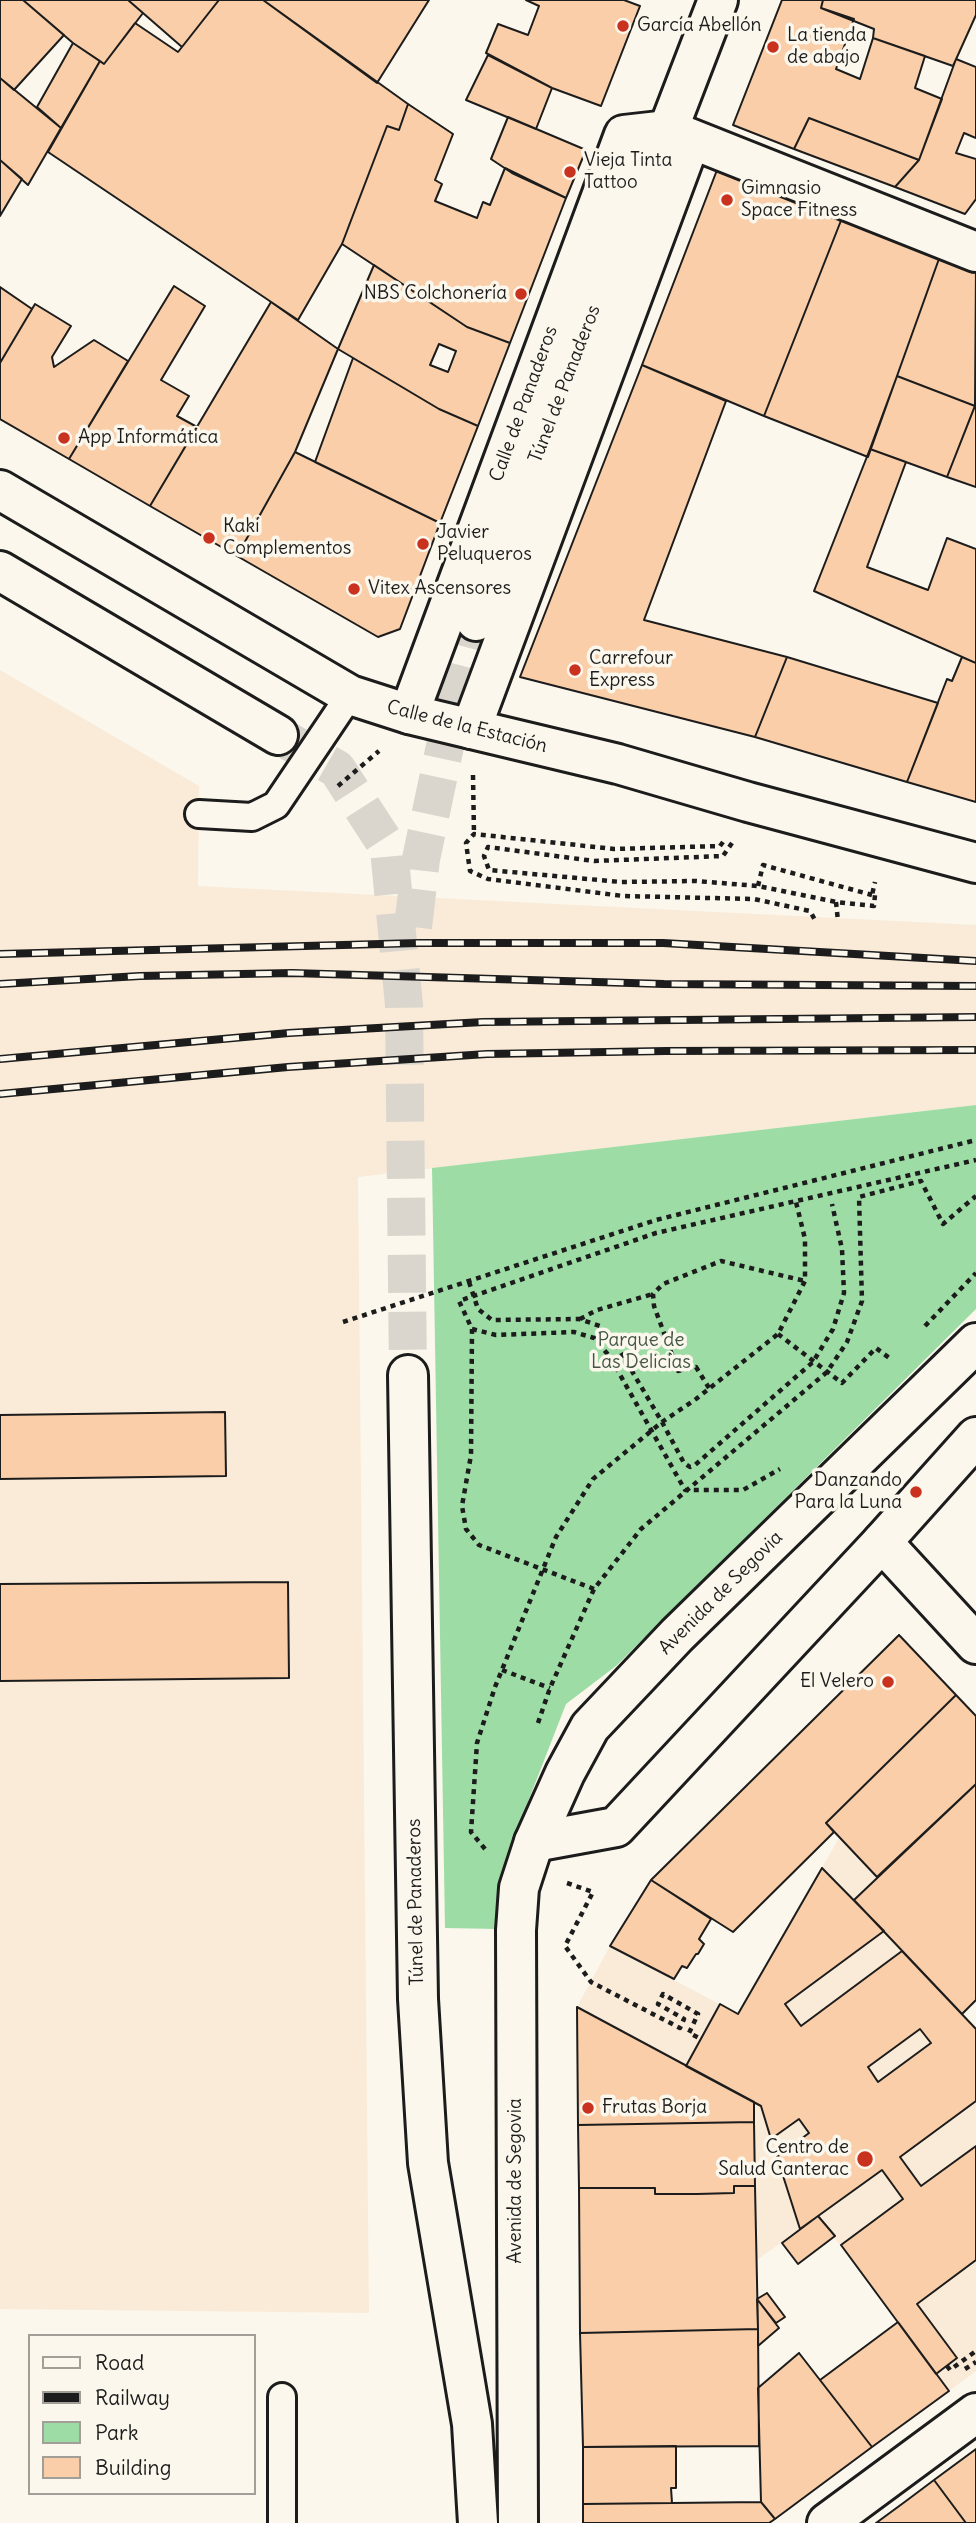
<!DOCTYPE html>
<html>
<head>
<meta charset="utf-8">
<style>
	body { margin:0 }
	#map { position:relative; width:976px; height:2523px; overflow:hidden; background:#fbf7ec; font-family:Delius,sans-serif }
	canvas { display:block }
	.legend { position:absolute; left:28px; top:2334px; width:228px; height:161px; box-sizing:border-box; background:#fbf7ec; border:2px solid #a29f99; margin:0; padding:9px 12px; list-style:none; font-size:21px; color:#1c1c1c }
	.legend li { display:flex; align-items:center; gap:14px; height:35px }
	.legend b { width:35px; border:2px solid #a29f99 }
</style>
</head>
<body>
<div id="map">
<canvas width="976" height="2523"></canvas>
<ul class="legend">
<li><b style="height:9px;background:#fbf7ec"></b>Road</li>
<li><b style="height:9px;background:#1c1c1c"></b>Railway</li>
<li><b style="height:19px;background:#9ddda5"></b>Park</li>
<li><b style="height:19px;background:#f9cea8"></b>Building</li>
</ul>
</div>
<script>
const g = document.querySelector('canvas').getContext('2d');
g.lineJoin = 'round';
function fillPath(path, color) {
  g.fillStyle = color;
  g.fill(path, 'evenodd');
}
function poly(rows) {
  const path = new Path2D();
  for (const r of rows) {
    path.moveTo(r[0], r[1]);
    for (let i = 2; i < r.length; i += 2) path.lineTo(r[i], r[i + 1]);
  }
  return path;
}
function strokePath(path, color, width, dash) {
  g.strokeStyle = color;
  g.lineWidth = width;
  g.lineCap = dash ? 'butt' : 'round';
  g.setLineDash(dash || []);
  g.stroke(path);
}
function write(font, color, halo, rows, align = 'center') {
  g.font = font + ' Delius,sans-serif';
  g.lineWidth = 7;
  g.setLineDash([]);
  g.textBaseline = 'middle';
  g.strokeStyle = halo;
  g.fillStyle = color;
  for (const [text, x, y, turn = 0] of rows) {
    g.save();
    g.translate(x, y);
    g.rotate((+turn || 0) * Math.PI / 180);
    g.textAlign = isNaN(turn) ? turn : align;
    if (halo) g.strokeText(text, 0, 0);
    g.fillText(text, 0, 0);
    g.restore();
  }
}
const built = poly([
	[0,670,199,786,198,886,976,925,976,1105,358,1177,369,2313,0,2309],
	[839,1838,877,1877,854,1901,976,2029,976,2371,949,2391,818,2216,757,2260,754,2102,577,2007,610,1946,738,2014]
]);
const green = poly([
	[976,1105,976,1309,616,1666,566,1704,508,1853,497,1929,445,1928,432,1168]
]);
const building = poly([
	[0,0,23,0,64,35,14,90,0,78,0,0],
	[23,0,128,0,143,13,104,64,73,43,23,0],
	[128,0,219,0,182,47,128,0],
	[219,0,263,0,408,104,399,130,387,126,342,244,298,320,48,152,100,61,104,64,135,23,178,52,219,0],
	[263,0,429,0,377,83,263,0],
	[624,0,640,6,601,106,552,88,486,53,498,24,528,35,539,6,526,0,624,0],
	[782,0,823,0,821,8,854,19,836,69,860,79,873,38,925,56,915,88,942,99,919,160,809,118,794,149,733,125,782,0],
	[823,0,976,0,976,15,953,66,873,38,874,29,821,8,823,0],
	[73,43,100,61,61,128,37,107,73,43],
	[488,55,552,88,536,129,466,100,488,55],
	[956,59,976,67,976,138,964,133,956,153,976,159,976,199,965,214,895,187,919,160,956,59],
	[0,78,61,128,28,185,0,160,0,78],
	[408,104,453,134,435,180,442,184,435,201,477,218,483,202,490,205,505,168,566,198,510,343,467,327,342,244,387,126,399,130,408,104],
	[508,117,586,150,566,198,512,173,491,159,508,117],
	[809,118,919,160,895,187,794,149,809,118],
	[0,160,22,179,0,216,0,160],
	[717,170,842,218,764,416,642,365,717,170],
	[842,218,940,256,868,457,764,416,842,218],
	[940,256,976,269,975,406,897,376,940,256],
	[374,265,467,327,510,343,478,426,439,409,338,349,374,265],
	[439,344,456,351,448,372,430,365,439,344],
	[174,286,205,306,161,380,189,396,177,416,197,427,150,506,69,459,174,286],
	[0,287,32,309,0,363,0,287],
	[271,302,338,349,295,452,237,556,150,506,271,302],
	[35,304,71,326,52,357,54,367,94,340,128,361,69,459,0,419,0,363,35,304],
	[353,358,439,409,478,426,440,523,315,462,353,358],
	[642,365,726,401,644,620,787,657,755,737,520,677,642,365],
	[897,376,975,406,947,477,870,449,897,376],
	[976,403,976,487,947,477,976,403],
	[870,449,906,462,867,567,928,590,947,538,976,549,976,663,814,591,870,449],
	[295,452,440,523,400,629,378,637,237,556,295,452],
	[787,657,938,703,907,782,755,737,787,657],
	[962,657,976,663,976,802,907,782,947,679,952,681,962,657],
	[225,1412,226,1476,0,1479,0,1415,225,1412],
	[288,1582,289,1678,0,1681,0,1584,288,1582],
	[899,1635,956,1695,826,1823,834,1832,733,1932,651,1880,899,1635],
	[956,1695,976,1716,976,1784,877,1877,826,1823,956,1695],
	[976,1784,976,2000,962,2014,854,1900,976,1784],
	[822,1868,884,1931,785,2004,801,2026,902,1951,976,2029,976,2101,900,2157,921,2186,976,2146,976,2260,917,2304,957,2358,936,2374,841,2245,903,2199,882,2170,800,2229,777,2157,809,2133,799,2119,771,2139,761,2106,686,2066,720,2004,738,2014,822,1868],
	[920,2029,931,2043,878,2082,868,2067,920,2029],
	[651,1880,711,1919,699,1939,704,1944,698,1954,696,1954,687,1968,682,1966,674,1979,610,1946,651,1880],
	[577,2007,754,2102,754,2122,578,2125,577,2007],
	[754,2122,755,2186,734,2186,734,2193,697,2194,655,2194,655,2188,579,2188,578,2125,754,2122],
	[734,2186,755,2186,758,2329,580,2333,579,2188,655,2188,655,2194,697,2194,734,2193,734,2186],
	[818,2216,835,2236,798,2264,782,2243,818,2216],
	[767,2293,785,2317,776,2323,757,2299,767,2293],
	[757,2299,779,2328,758,2346,758,2329,757,2299],
	[898,2322,949,2391,872,2447,820,2380,898,2322],
	[758,2329,759,2446,583,2447,580,2333,758,2329],
	[799,2353,872,2447,775,2519,761,2502,758,2388,799,2353],
	[676,2446,676,2488,671,2488,672,2503,583,2504,583,2447,676,2446],
	[976,2449,976,2523,966,2523,934,2480,976,2449],
	[934,2480,966,2523,876,2523,906,2501,934,2480],
	[761,2502,775,2519,769,2523,583,2523,583,2504,761,2502]
]);
const secondaryTunnel = poly([
	[278,735,337,769,389,849,404,1005,408,1375],
	[413,927,421,859,454,704,476,621]
]);
const path = poly([
	[473,775,474,834],
	[338,786,379,751],
	[723,842,720,846,614,849,474,834,466,843,470,871,488,879,623,896,754,899,810,911,815,920],
	[732,843,723,856,594,861,488,847,484,856,489,870,621,882,696,881,758,886,836,902,874,906,875,895,872,895,875,882],
	[758,886,763,865,872,895],
	[836,902,838,921],
	[469,1282,478,1309,492,1320,579,1319,600,1326,613,1339,662,1422,684,1463,690,1467,695,1465,813,1362,833,1329,844,1293,842,1249,832,1204],
	[580,1319,597,1310,653,1294],
	[343,1322,656,1220,976,1140],
	[925,1326,976,1273],
	[472,1329,496,1335,574,1332,594,1338,610,1357,685,1490,743,1490,780,1469],
	[778,1334,842,1383,876,1348,892,1360],
	[709,1388,696,1367,678,1371,654,1306,653,1294,663,1284,721,1261,805,1281],
	[594,1589,479,1545,466,1529,462,1506,471,1455,472,1329,459,1301,656,1233,976,1160],
	[502,1670,550,1688],
	[538,1723,550,1688,594,1589,641,1529,827,1372,847,1342,862,1301,859,1197,921,1181,943,1224,976,1196],
	[485,1849,471,1832,477,1743,495,1687,556,1537,593,1479,662,1422,696,1399,778,1334,805,1281,805,1239,796,1202],
	[567,1883,593,1892,565,1946,591,1982,680,2028,684,2019,658,2004,663,1994,698,2014,689,2033,701,2039],
	[947,2366,950,2370,976,2351],
	[965,2369,976,2362]
]);
const service = poly([
	[199,814,252,817,276,805,350,695],
	[282,2523,282,2397]
]);
const pedestrian = poly([
	[669,130,976,252],
	[471,729,691,139],
	[882,1542,976,1437],
	[827,2523,976,2413]
]);
const minor = poly([
	[409,714,624,135,668,130],
	[534,1842,616,1827,882,1542,976,1644]
]);
const tertiary = poly([
	[0,490,350,695,409,714,618,764,748,802,976,863]
]);
const secondary = poly([
	[0,571,278,735],
	[476,621,655,147,668,130,718,0],
	[408,1375,418,1999,428,2163,472,2424,478,2523],
	[518,2523,516,1930,519,1888,534,1842,565,1773,590,1727,677,1635,976,1343]
]);
const rail = poly([
	[0,954,419,943,663,943,976,961],
	[0,984,140,976,292,973,664,984,976,986],
	[0,1059,289,1033,483,1022,976,1017],
	[0,1094,288,1067,487,1054,666,1051,976,1050]
]);
const markers = [
	[623,26,7,"#c8321e"],
	[773,47,7,"#c8321e"],
	[570,172,7,"#c8321e"],
	[727,200,7,"#c8321e"],
	[521,294,7,"#c8321e"],
	[64,438,7,"#c8321e"],
	[209,538,7,"#c8321e"],
	[423,544,7,"#c8321e"],
	[354,589,7,"#c8321e"],
	[575,670,7,"#c8321e"],
	[916,1492,7,"#c8321e"],
	[888,1682,7,"#c8321e"],
	[588,2108,7,"#c8321e"],
	[865,2159,9,"#c8321e"]
];
const poiNames = [
	["García Abellón",637,26],
	["La tienda",787,36],
	["de abajo",787,58],
	["Vieja Tinta",584,161],
	["Tattoo",584,183],
	["Gimnasio",741,189],
	["Space Fitness",741,211],
	["NBS Colchonería",507,294,"right"],
	["App Informática",78,438],
	["Kaki",223,527],
	["Complementos",223,549],
	["Javier",437,533],
	["Peluqueros",437,555],
	["Vitex Ascensores",368,589],
	["Carrefour",589,659],
	["Express",589,681],
	["Danzando",902,1481,"right"],
	["Para la Luna",902,1503,"right"],
	["El Velero",874,1682,"right"],
	["Frutas Borja",602,2108],
	["Centro de",849,2148,"right"],
	["Salud Canterac",849,2170,"right"]
];
const streetNames = [
	["Túnel de Panaderos",565,384,-69],
	["Calle de Panaderos",524,404,-70],
	["Calle de la Estación",467,727,14],
	["Avenida de Segovia",721,1593,-45],
	["Túnel de Panaderos",416,1902,-91],
	["Avenida de Segovia",516,2181,-90]
];
const parkNames = [
	["Parque de",641,1341],
	["Las Delicias",641,1363]
];
fillPath(built, '#faebd8');
fillPath(green, '#9ddda5');
fillPath(building, '#f9cea8');
strokePath(building, '#1c1c1c', 2);
strokePath(secondaryTunnel, '#dad6cd', 38, [38, 19]);
strokePath(service, '#1c1c1c', 32);
strokePath(pedestrian, '#1c1c1c', 44);
strokePath(minor, '#1c1c1c', 44);
strokePath(tertiary, '#1c1c1c', 44);
strokePath(secondary, '#1c1c1c', 44);
strokePath(path, '#1c1c1c', 4.5, [5, 5]);
strokePath(service, '#fbf7ec', 26);
strokePath(pedestrian, '#fbf7ec', 38);
strokePath(minor, '#fbf7ec', 38);
strokePath(tertiary, '#fbf7ec', 38);
strokePath(secondary, '#fbf7ec', 38);
strokePath(rail, '#1c1c1c', 8);
strokePath(rail, '#fbf7ec', 5, [16]);
for (const [x, y, r, color] of markers) {
  const dot = new Path2D();
  dot.arc(x, y, r, 0, 2 * Math.PI);
  g.fillStyle = color;
  g.fill(dot);
  strokePath(dot, '#fbf7ec', 2.5);
}
write('19px', '#1c1c1c', '#fbf7ec', poiNames, 'left');
write('19px', '#1c1c1c', '#fbf7ec', streetNames);
write('19px', '#435645', '#fbf7ec', parkNames);
</script>
</body>
</html>
